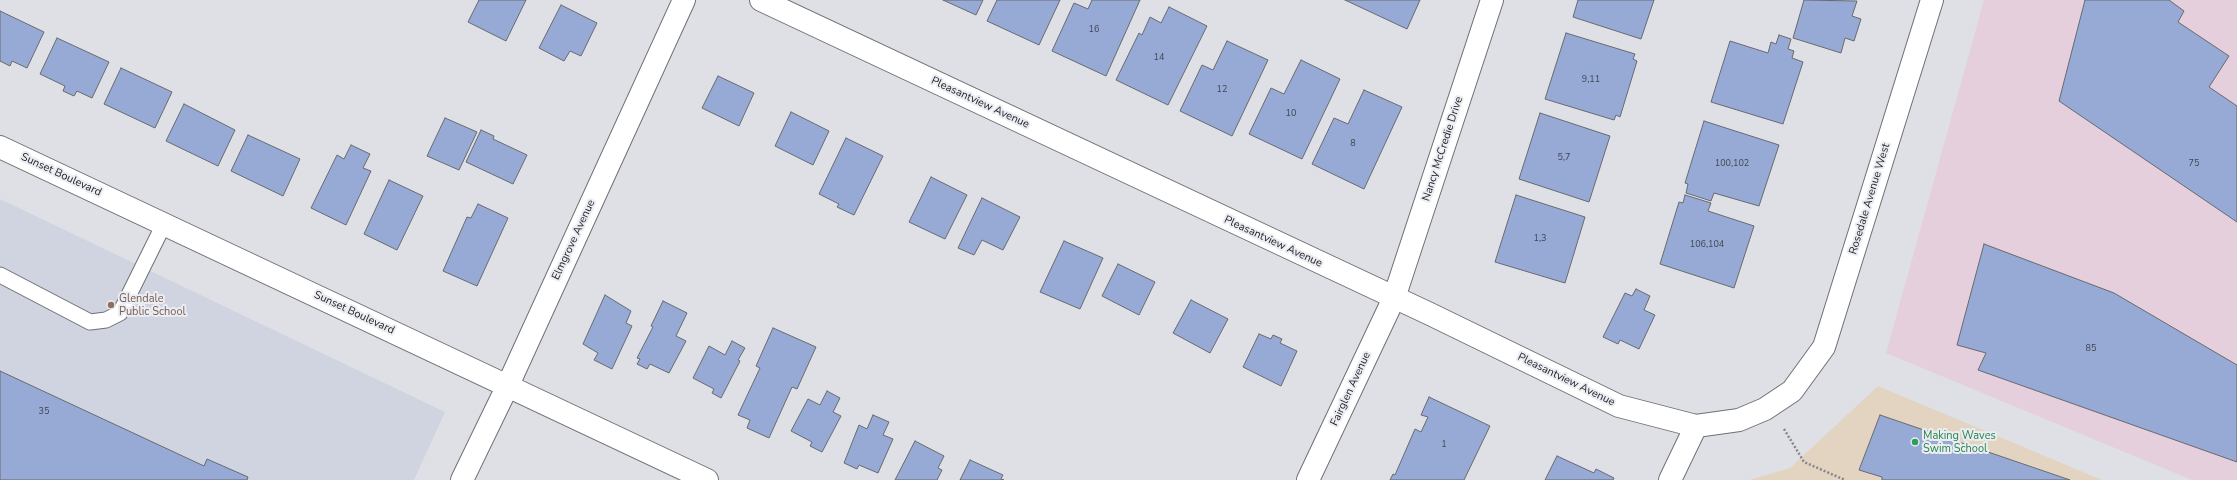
<!DOCTYPE html>
<html>
<head>
<meta charset="utf-8">
<style>
	body { margin:0 }
	canvas { display:block; background:#dee0e6 }
</style>
</head>
<body>
<canvas width="2237" height="480"></canvas>
<script>
const g = document.querySelector('canvas').getContext('2d');
g.lineJoin = 'round';
function fillPath(path, color) {
  g.fillStyle = color;
  g.fill(path, 'evenodd');
}
function poly(rows) {
  const path = new Path2D();
  for (const r of rows) {
    path.moveTo(r[0], r[1]);
    for (let i = 2; i < r.length; i += 2) path.lineTo(r[i], r[i + 1]);
  }
  return path;
}
function strokePath(path, color, width, dash) {
  g.strokeStyle = color;
  g.lineWidth = width;
  g.lineCap = dash ? 'butt' : 'round';
  g.setLineDash(dash || []);
  g.stroke(path);
}
function write(font, color, halo, rows, align = 'center') {
  g.font = font + ' "Nunito Sans",sans-serif';
  g.lineWidth = 4;
  g.setLineDash([]);
  g.textBaseline = 'middle';
  g.strokeStyle = halo;
  g.fillStyle = color;
  for (const [text, x, y, turn = 0] of rows) {
    g.save();
    g.translate(x, y);
    g.rotate((+turn || 0) * Math.PI / 180);
    g.textAlign = isNaN(turn) ? turn : align;
    if (halo) g.strokeText(text, 0, 0);
    g.fillText(text, 0, 0);
    g.restore();
  }
}
const commercial = poly([
	[1878,386,2102,480,1749,480,1790,468]
]);
const industrial = poly([
	[1984,0,2237,0,2237,480,2192,480,1886,353]
]);
const built = poly([
	[0,199,445,412,414,480,0,480]
]);
const building = poly([
	[479,0,526,0,506,41,468,22,479,0],
	[943,0,983,0,976,15,943,0],
	[997,0,1060,0,1039,45,987,21,997,0],
	[1092,0,1140,0,1106,76,1052,51,1074,3,1088,9,1092,0],
	[1345,0,1420,0,1407,29,1345,0],
	[1578,0,1654,0,1641,39,1573,17,1578,0],
	[1804,0,1857,1,1852,16,1861,19,1854,41,1845,38,1841,53,1793,38,1804,0],
	[2085,0,2169,0,2184,11,2178,22,2229,56,2209,87,2237,106,2237,222,2059,101,2085,0],
	[561,5,597,23,581,56,570,51,564,61,539,48,561,5],
	[1169,7,1207,26,1168,105,1116,80,1139,33,1142,35,1150,17,1161,23,1169,7],
	[0,11,44,32,27,68,12,61,10,66,0,61,0,11],
	[1566,33,1635,54,1633,59,1637,61,1620,117,1616,115,1614,120,1545,99,1566,33],
	[1779,35,1791,39,1788,49,1794,51,1792,58,1803,62,1783,124,1711,102,1730,41,1768,53,1771,42,1776,44,1779,35],
	[57,38,109,62,92,98,77,91,74,96,63,91,65,86,40,74,57,38],
	[1227,41,1268,60,1232,136,1180,111,1202,65,1213,70,1227,41],
	[1301,60,1340,79,1302,159,1249,134,1271,88,1284,94,1301,60],
	[121,68,172,92,155,128,104,104,121,68],
	[718,76,754,93,739,126,702,108,718,76],
	[1364,90,1402,107,1364,189,1312,164,1334,118,1348,124,1364,90],
	[184,104,235,130,218,166,166,141,184,104],
	[791,112,829,131,813,165,775,146,791,112],
	[1540,113,1610,136,1589,202,1519,179,1540,113],
	[445,118,477,132,459,170,427,156,445,118],
	[1704,121,1779,145,1759,206,1714,193,1711,201,1686,193,1688,184,1685,183,1704,121],
	[481,130,494,136,493,139,527,155,513,184,466,162,481,130],
	[248,135,300,159,283,196,231,171,248,135],
	[846,138,883,156,854,215,837,207,839,204,819,194,846,138],
	[351,145,370,154,363,168,371,171,346,225,311,208,337,155,344,159,351,145],
	[931,177,967,195,945,239,909,222,931,177],
	[389,180,423,196,397,250,364,234,389,180],
	[1516,195,1585,217,1565,283,1495,262,1516,195],
	[1685,195,1711,203,1708,211,1754,226,1734,288,1660,264,1679,202,1683,203,1685,195],
	[982,198,1020,217,1003,250,982,240,974,255,958,248,982,198],
	[478,204,508,218,477,286,443,271,467,217,471,218,478,204],
	[1064,241,1103,258,1080,309,1040,292,1064,241],
	[1984,244,2114,293,2237,365,2237,462,1978,370,1986,353,1957,345,1984,244],
	[1118,264,1155,282,1139,315,1102,296,1118,264],
	[1636,289,1650,296,1644,310,1655,315,1639,349,1620,340,1618,344,1603,337,1625,293,1632,296,1636,289],
	[605,295,631,311,626,323,632,326,612,369,594,360,598,353,583,344,605,295],
	[1191,300,1228,319,1210,353,1173,333,1191,300],
	[663,301,687,313,676,336,686,341,669,373,650,364,647,369,637,364,640,359,637,358,653,327,651,326,663,301],
	[773,328,816,347,797,389,792,387,769,438,747,428,750,420,738,415,760,368,756,366,773,328],
	[1259,334,1271,339,1273,335,1282,339,1280,343,1297,351,1281,386,1243,367,1259,334],
	[732,341,745,348,738,360,740,361,721,398,712,393,714,389,693,378,709,346,725,355,732,341],
	[0,371,204,466,207,459,248,477,247,480,0,480,0,371],
	[827,391,840,398,833,412,841,416,822,452,810,446,812,442,791,431,808,399,820,405,827,391],
	[1429,397,1490,426,1464,480,1390,480,1393,474,1395,475,1415,429,1421,432,1428,417,1421,415,1429,397],
	[873,415,889,422,883,435,893,439,878,473,859,465,857,469,844,463,859,425,867,429,873,415],
	[1880,415,2070,480,1882,480,1882,477,1859,470,1880,415],
	[915,441,944,456,938,468,942,470,937,480,895,480,915,441],
	[1557,456,1594,473,1596,469,1614,478,1613,480,1545,480,1557,456],
	[970,460,1003,475,1001,479,1004,480,960,480,970,460]
]);
const path = poly([
	[1784,429,1804,462,1845,480]
]);
const lane = poly([
	[0,275,90,322,106,320,120,313,164,224]
]);
const street = poly([
	[761,0,1430,314,1619,406,1696,426,1739,420,1765,409,1792,391,1824,347,1932,0],
	[0,147,707,480],
	[462,480,508,385,684,0],
	[1308,480,1394,298,1492,0],
	[1670,480,1696,426]
]);
const markers = [
	[111,305,4,"#8d6e63"],
	[1915,442,4,"#2e9e5b"]
];
const numberNames = [
	["16",1094,30],
	["14",1159,58],
	["9,11",1591,80],
	["12",1222,90],
	["10",1291,114],
	["8",1353,144],
	["5,7",1564,158],
	["100,102",1732,164],
	["75",2194,164],
	["1,3",1540,239],
	["106,104",1707,245],
	["85",2091,349],
	["35",44,412],
	["1",1444,445]
];
const streetNames = [
	["Pleasantview Avenue",980,103,25],
	["Nancy McCredie Drive",1443,149,-72],
	["Sunset Boulevard",61,175,25],
	["Rosedale Avenue West",1870,199,-73],
	["Elmgrove Avenue",574,240,-65],
	["Pleasantview Avenue",1273,242,25],
	["Sunset Boulevard",354,313,25],
	["Pleasantview Avenue",1566,380,26],
	["Fairglen Avenue",1351,389,-65]
];
const educationNames = [
	["Glendale",119,299],
	["Public School",119,312]
];
const leisureNames = [
	["Making Waves",1923,436],
	["Swim School",1923,449]
];
fillPath(commercial, '#e2d4c1');
fillPath(industrial, '#e5cfdc');
fillPath(built, '#cfd4e0');
fillPath(building, '#96aad5');
strokePath(building, '#686a6f', 1);
strokePath(lane, '#6e7075', 17);
strokePath(street, '#6e7075', 24);
strokePath(path, '#85868a', 2.5, [2, 2]);
strokePath(lane, '#fff', 15);
strokePath(street, '#fff', 22);
for (const [x, y, r, color] of markers) {
  const dot = new Path2D();
  dot.arc(x, y, r, 0, 2 * Math.PI);
  g.fillStyle = color;
  g.fill(dot);
  strokePath(dot, '#ebedf3', 1.5);
}
write('9px', '#404652', null, numberNames);
write('11px', '#242527', '#ebedf3', streetNames);
write('11px', '#785e54', '#ebedf3', educationNames, 'left');
write('11px', '#27864d', '#ebedf3', leisureNames, 'left');
</script>
</body>
</html>
